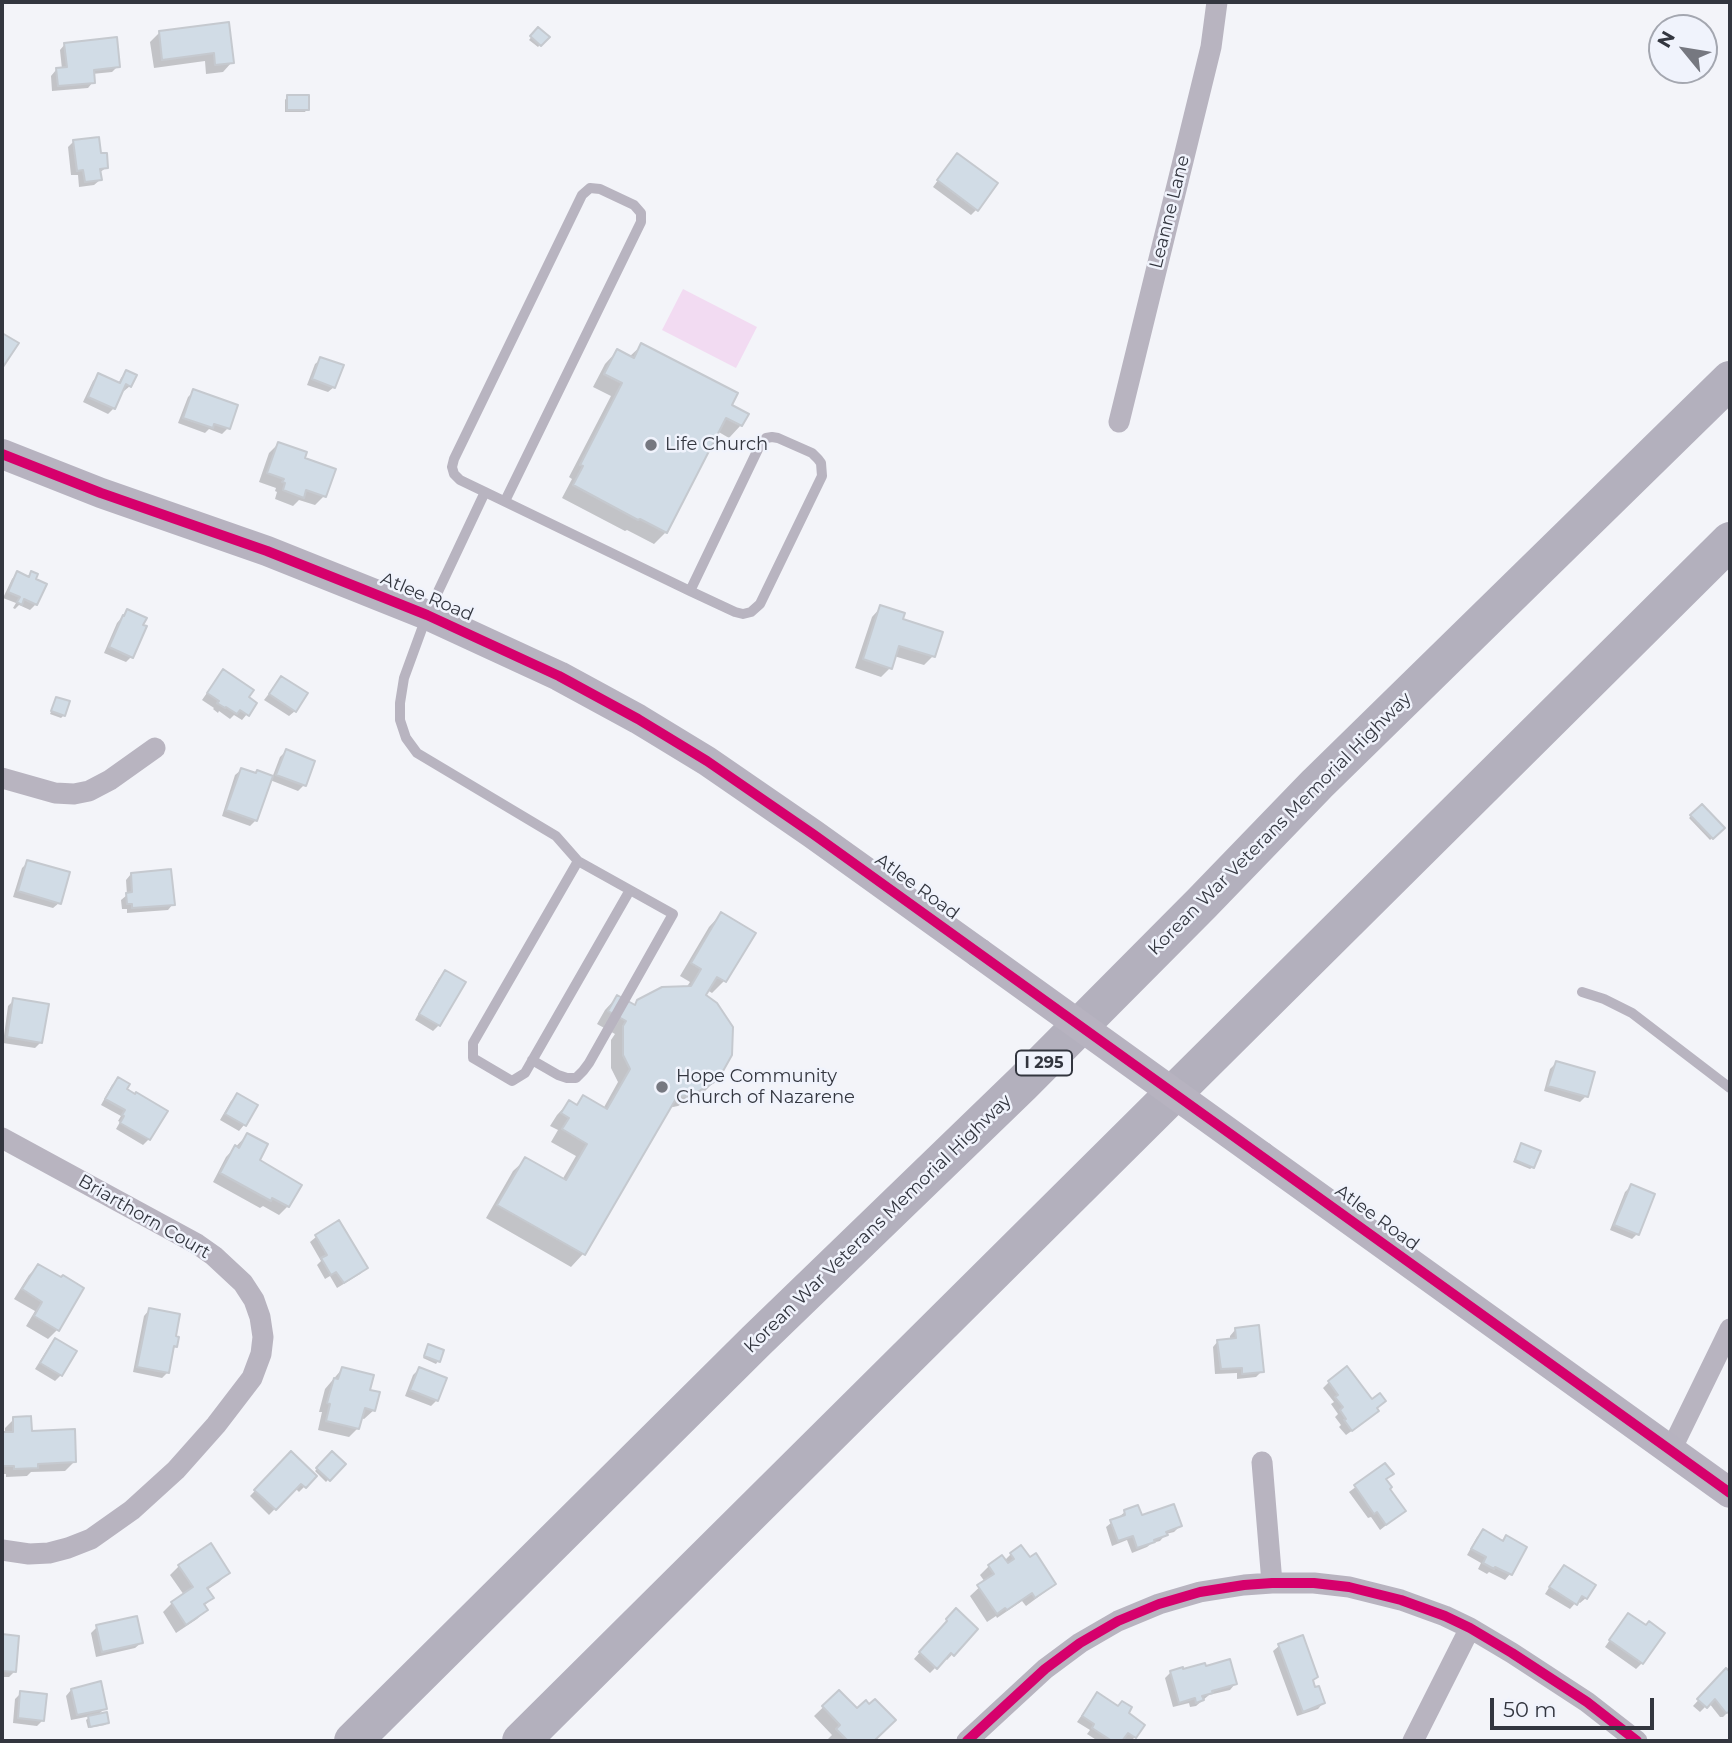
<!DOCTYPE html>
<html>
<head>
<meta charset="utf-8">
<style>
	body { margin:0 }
	#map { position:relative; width:1732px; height:1743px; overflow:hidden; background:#f3f4f9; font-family:Montserrat,sans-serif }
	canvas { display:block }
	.frame { position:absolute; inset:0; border:4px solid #33363f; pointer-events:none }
	.north { position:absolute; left:1648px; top:14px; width:70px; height:70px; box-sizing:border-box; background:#f0f3fc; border:2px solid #a4a7b0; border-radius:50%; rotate:300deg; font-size:19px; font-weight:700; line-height:28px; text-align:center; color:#33363f }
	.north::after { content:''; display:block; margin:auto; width:24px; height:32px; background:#767880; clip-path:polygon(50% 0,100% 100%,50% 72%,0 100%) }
	.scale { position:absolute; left:1490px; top:1698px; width:164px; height:32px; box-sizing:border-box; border:4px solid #33363f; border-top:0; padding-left:9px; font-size:21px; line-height:24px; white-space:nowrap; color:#33363f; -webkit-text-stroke:5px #f0f3fc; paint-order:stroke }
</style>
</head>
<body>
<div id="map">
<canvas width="1732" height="1743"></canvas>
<div class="frame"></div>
<div class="north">N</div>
<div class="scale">50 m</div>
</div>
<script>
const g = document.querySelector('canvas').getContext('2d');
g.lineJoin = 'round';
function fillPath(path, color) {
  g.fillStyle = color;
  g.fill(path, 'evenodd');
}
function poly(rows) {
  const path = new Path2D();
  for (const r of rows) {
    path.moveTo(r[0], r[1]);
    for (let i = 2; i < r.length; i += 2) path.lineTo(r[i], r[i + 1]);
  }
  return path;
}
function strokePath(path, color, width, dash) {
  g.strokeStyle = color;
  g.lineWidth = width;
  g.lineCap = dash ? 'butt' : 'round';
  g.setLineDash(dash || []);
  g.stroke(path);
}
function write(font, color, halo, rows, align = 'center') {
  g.font = font + ' Montserrat,sans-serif';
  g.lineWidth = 5;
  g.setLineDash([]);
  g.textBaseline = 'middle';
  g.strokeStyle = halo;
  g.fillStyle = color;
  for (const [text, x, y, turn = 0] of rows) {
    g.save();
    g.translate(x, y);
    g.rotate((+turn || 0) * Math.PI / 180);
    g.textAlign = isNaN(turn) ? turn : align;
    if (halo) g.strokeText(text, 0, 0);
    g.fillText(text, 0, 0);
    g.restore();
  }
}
const green = poly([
	[683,289,757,327,736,368,662,330]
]);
const shadow = poly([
	[227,24,232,62,223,72,206,74,205,61,154,68,150,42,159,33],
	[538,29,547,37,538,47,529,40],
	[65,44,118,66,112,72,92,74,93,82,88,88,52,91,51,76,56,70,62,69,60,50],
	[287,97,307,109,305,112,285,112,285,100],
	[74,141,99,155,107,167,99,173,100,180,94,185,79,187,78,175,71,175,68,147],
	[952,161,977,209,971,215,933,187],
	[642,345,729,406,741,425,729,438,717,431,666,532,654,544,627,530,625,531,562,498,572,479,569,477,611,396,593,387,605,364,617,351,629,357],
	[321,359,334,387,328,392,307,385,315,364],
	[126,372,130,386,124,391,122,390,114,408,108,414,83,402,93,381,98,375,118,384,121,378],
	[194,391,228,428,222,434,209,429,205,433,178,423,188,397],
	[278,444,303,459,324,496,315,505,299,500,293,506,275,499,277,492,275,491,276,488,259,482,269,453],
	[17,573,27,578,32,573,36,604,30,610,19,605,15,609,13,608,16,603,3,598,12,579],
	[881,607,901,621,933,656,924,665,894,656,890,668,881,677,855,668,872,617],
	[127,611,131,657,126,662,104,653,117,623],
	[218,677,246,698,247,714,242,720,234,715,230,719,219,711,218,713,213,709,214,708,202,700],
	[281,678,295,711,289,716,264,700],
	[57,699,64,715,61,718,50,714],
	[286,751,304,785,298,791,270,780,256,820,250,826,222,816,235,775,241,770,272,778,280,757],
	[1702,806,1722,828,1710,840,1689,818],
	[28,862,59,903,53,908,13,897,22,868],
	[131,874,173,904,168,910,127,913,127,909,122,909,121,900,127,895,126,880],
	[721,914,724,981,712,993,707,990,704,995,717,1079,704,1092,678,1106,668,1108,583,1254,571,1267,486,1218,513,1171,526,1159,562,1180,576,1156,551,1142,558,1130,550,1126,557,1115,569,1102,575,1106,583,1097,603,1109,618,1082,611,1068,611,1040,615,1034,597,1024,605,1010,617,997,634,1006,686,988,690,982,680,976,709,927],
	[445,973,439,1025,433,1031,415,1020,439,978],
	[14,1000,41,1042,35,1048,3,1043,8,1006],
	[1556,1063,1586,1096,1580,1102,1544,1091,1550,1069],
	[118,1079,149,1139,143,1145,116,1129,120,1122,118,1121,121,1116,101,1105,112,1085],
	[237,1095,255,1106,244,1125,239,1131,220,1120,231,1101],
	[247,1135,257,1160,288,1206,279,1215,263,1206,260,1208,213,1182,226,1157],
	[1521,1145,1533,1167,1530,1169,1513,1162],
	[1631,1186,1637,1234,1632,1239,1610,1230,1625,1192],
	[339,1223,366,1268,360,1274,337,1288,330,1276,325,1279,317,1265,321,1261,310,1242,316,1237],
	[38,1266,82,1288,57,1330,48,1339,26,1326,35,1311,14,1299,29,1275],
	[149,1310,174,1338,175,1346,172,1349,168,1372,162,1378,133,1372,144,1316],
	[1235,1330,1262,1371,1256,1377,1237,1379,1237,1373,1215,1374,1213,1347,1218,1341,1230,1340,1230,1336],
	[55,1340,61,1375,55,1381,35,1369,50,1345],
	[429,1346,438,1361,436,1364,423,1358],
	[342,1369,368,1391,374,1410,364,1419,360,1418,358,1428,349,1437,318,1430,322,1412,319,1412,325,1389],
	[419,1369,437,1400,431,1406,405,1396,413,1375],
	[1329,1382,1371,1402,1375,1409,1371,1417,1346,1435,1339,1427,1341,1425,1335,1417,1338,1414,1331,1404,1334,1402,1323,1388],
	[14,1419,30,1433,74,1462,65,1471,31,1472,27,1476,6,1477,6,1474,2,1474,2,1434,5,1434,5,1428],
	[291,1453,315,1476,299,1492,295,1488,269,1515,250,1496],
	[332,1454,343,1464,326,1482,315,1471],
	[1385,1465,1391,1474,1385,1480,1398,1516,1380,1530,1371,1517,1368,1518,1349,1492],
	[1125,1512,1180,1526,1174,1532,1166,1534,1160,1541,1152,1543,1147,1547,1132,1553,1127,1540,1112,1546,1106,1527],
	[1483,1531,1502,1542,1506,1537,1525,1548,1510,1574,1505,1580,1489,1572,1487,1574,1478,1569,1481,1563,1467,1555,1477,1537],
	[1011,1554,1030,1560,1054,1583,1045,1592,1026,1606,1022,1601,997,1618,996,1616,987,1622,970,1596,985,1582,980,1575,989,1566,1004,1561],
	[179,1566,228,1573,219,1582,207,1590,212,1598,204,1606,206,1610,197,1619,176,1633,163,1612,172,1603,184,1595,170,1575],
	[1564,1567,1586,1598,1580,1603,1577,1601,1570,1609,1545,1594,1558,1573],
	[956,1610,976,1629,947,1660,945,1658,930,1673,914,1659],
	[1623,1621,1642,1663,1636,1669,1605,1647],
	[97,1627,141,1643,135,1648,96,1657,91,1633],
	[2,1636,17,1637,15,1671,9,1677,2,1677],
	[1279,1646,1316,1677,1311,1682,1323,1703,1318,1709,1297,1716,1273,1651],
	[1726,1670,1730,1674,1730,1710,1723,1717,1720,1717,1709,1703,1700,1712,1693,1706],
	[1171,1672,1235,1684,1230,1690,1209,1695,1196,1706,1190,1707,1189,1703,1173,1707,1165,1678],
	[71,1690,105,1708,97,1716,107,1723,105,1725,88,1728,86,1720,91,1716,71,1720,66,1696],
	[839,1692,857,1711,893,1720,872,1741,830,1741,828,1739,832,1735,814,1716],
	[21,1693,43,1720,37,1726,13,1723,15,1699],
	[1098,1694,1126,1714,1135,1737,1131,1741,1127,1741,1122,1738,1120,1741,1098,1741,1087,1734,1090,1730,1077,1722,1092,1700]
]);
const building = poly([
	[229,22,234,63,215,65,214,53,162,60,159,31,229,22],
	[538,27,550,37,541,46,530,36,538,27],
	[117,37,120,67,94,70,95,83,58,86,56,68,67,67,64,43,117,37],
	[287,95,309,95,309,110,287,110,287,95],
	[99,137,101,153,107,153,108,168,100,169,102,180,85,182,83,170,77,171,73,140,99,137],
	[957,153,998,183,978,211,937,180,957,153],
	[2,333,19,343,3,367,2,367,2,333],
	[641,343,738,393,732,405,749,414,742,426,726,418,667,533,640,519,638,520,573,485,583,466,580,465,622,383,604,374,617,349,634,358,641,343],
	[320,357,344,365,335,388,312,379,320,357],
	[126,370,137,375,131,387,126,384,115,409,88,397,98,373,120,383,126,370],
	[193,389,238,405,230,429,214,424,213,428,183,418,193,389],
	[278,442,307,452,305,458,336,469,326,497,306,490,304,498,283,490,285,483,282,482,284,479,267,473,278,442],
	[17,571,29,577,31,571,38,574,36,579,47,584,37,605,24,599,22,605,17,602,20,597,8,592,17,571],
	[880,605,905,613,903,619,943,632,935,657,899,646,892,669,863,659,880,605],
	[127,609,147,618,143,625,147,626,133,658,109,647,123,615,124,616,127,609],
	[223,669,254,690,249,697,257,703,249,716,240,710,237,714,226,707,225,708,217,703,219,701,207,693,223,669],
	[281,676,308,693,296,712,269,694,281,676],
	[56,697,70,701,65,716,51,711,56,697],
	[286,749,315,761,306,786,276,775,286,749],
	[241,768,256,773,257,770,273,776,257,821,226,810,241,768],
	[1702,804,1725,828,1713,839,1690,815,1702,804],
	[27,860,70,872,61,904,18,891,27,860],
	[171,869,175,905,132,908,132,904,127,904,126,893,132,892,131,873,171,869],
	[721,912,756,933,726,982,717,977,706,995,717,1003,733,1027,732,1055,718,1080,692,1095,677,1097,585,1255,497,1205,525,1157,566,1180,587,1144,562,1129,569,1118,561,1113,569,1100,577,1105,583,1095,607,1109,630,1069,623,1055,623,1026,626,1021,608,1011,617,995,635,1005,637,1000,662,987,691,986,701,969,691,963,721,912],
	[445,970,466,982,440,1026,419,1014,445,970],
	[13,998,49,1004,42,1043,7,1037,13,998],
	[1556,1061,1595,1072,1588,1097,1548,1086,1556,1061],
	[118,1077,130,1084,127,1089,135,1094,136,1092,168,1111,150,1140,120,1123,124,1116,122,1115,125,1110,105,1099,118,1077],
	[237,1093,258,1105,246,1126,225,1114,237,1093],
	[247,1133,268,1144,260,1160,302,1185,289,1207,272,1198,271,1201,220,1173,235,1145,239,1148,247,1133],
	[1521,1143,1541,1151,1534,1168,1515,1160,1521,1143],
	[1631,1184,1655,1194,1639,1235,1614,1225,1631,1184],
	[339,1220,368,1268,344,1283,336,1272,331,1275,321,1258,327,1255,315,1235,339,1220],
	[38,1264,61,1277,63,1275,84,1288,59,1331,34,1316,42,1302,22,1289,38,1264],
	[149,1308,180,1314,176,1336,179,1337,177,1347,174,1346,169,1373,137,1367,149,1308],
	[1259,1325,1264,1372,1242,1374,1242,1368,1221,1369,1217,1340,1236,1338,1235,1328,1259,1325],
	[55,1338,77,1351,62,1376,40,1363,55,1338],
	[428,1344,444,1350,440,1362,424,1356,428,1344],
	[1347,1366,1372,1399,1380,1393,1386,1401,1377,1408,1379,1411,1352,1431,1344,1420,1346,1419,1340,1410,1343,1407,1335,1397,1338,1395,1328,1381,1347,1366],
	[342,1367,374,1375,370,1390,380,1392,375,1411,365,1408,359,1429,326,1421,330,1404,327,1403,334,1378,338,1379,342,1367],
	[419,1367,447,1378,438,1401,410,1390,419,1367],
	[31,1416,32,1431,75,1429,76,1462,38,1464,38,1468,14,1469,14,1466,2,1466,2,1432,13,1432,13,1417,31,1416],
	[291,1451,317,1476,306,1488,301,1484,276,1510,254,1490,291,1451],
	[332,1451,346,1464,330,1481,316,1468,332,1451],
	[1385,1463,1394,1474,1386,1479,1392,1487,1390,1489,1406,1511,1386,1525,1377,1512,1374,1514,1354,1485,1385,1463],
	[1174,1504,1182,1526,1166,1532,1168,1535,1154,1540,1155,1542,1137,1548,1133,1536,1118,1541,1110,1520,1125,1515,1124,1510,1138,1505,1142,1515,1174,1504],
	[1483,1529,1503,1541,1506,1535,1527,1547,1512,1575,1495,1567,1494,1569,1483,1563,1486,1557,1471,1549,1483,1529],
	[211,1543,230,1573,207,1588,214,1598,204,1604,208,1610,186,1625,171,1602,193,1587,178,1565,211,1543],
	[1021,1545,1030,1557,1036,1553,1056,1584,1035,1598,1032,1593,1007,1610,1005,1608,997,1614,977,1585,994,1574,988,1565,1002,1555,1008,1563,1014,1559,1010,1553,1021,1545],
	[1564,1565,1596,1585,1587,1599,1582,1596,1577,1605,1549,1587,1564,1565],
	[956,1608,978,1629,954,1656,951,1653,937,1669,919,1652,947,1621,946,1619,956,1608],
	[1628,1613,1646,1625,1649,1621,1665,1633,1643,1664,1609,1640,1628,1613],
	[137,1616,143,1643,102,1652,96,1625,137,1616],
	[2,1634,19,1636,16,1672,2,1671,2,1634],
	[1303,1635,1318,1677,1313,1680,1315,1687,1319,1686,1325,1703,1303,1712,1278,1644,1303,1635],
	[1230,1659,1237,1684,1212,1691,1213,1693,1202,1696,1204,1700,1196,1703,1195,1698,1179,1703,1170,1671,1183,1667,1183,1669,1205,1663,1206,1666,1230,1659],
	[1726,1668,1730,1672,1730,1712,1726,1713,1715,1699,1707,1708,1697,1699,1726,1668],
	[101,1681,107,1709,77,1715,71,1689,101,1681],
	[839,1690,857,1708,866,1700,869,1704,875,1699,896,1720,874,1741,848,1741,836,1729,840,1725,822,1706,839,1690],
	[20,1691,47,1694,44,1721,18,1718,20,1691],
	[1097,1692,1118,1706,1122,1701,1132,1707,1129,1713,1145,1725,1136,1738,1128,1733,1122,1741,1112,1741,1092,1728,1094,1724,1082,1716,1097,1692],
	[107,1712,109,1723,90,1727,88,1716,107,1712]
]);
const lane = poly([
	[485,492,460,480,454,474,452,467,454,459,582,195,590,188,600,189,634,205,641,213,641,222,505,501],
	[578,861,473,1043,473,1058,512,1081,525,1073,630,890],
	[1582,992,1604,999,1632,1013,1730,1088],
	[532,1060,558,1075,567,1078,576,1078,583,1071,589,1063,673,914,578,861,556,836,417,753,406,738,400,720,400,703,404,678,427,615,485,492,690,591,735,612,743,614,751,612,760,604,822,476,821,463,818,459,812,453,778,438,772,437,766,438,761,443,690,591]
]);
const street = poly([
	[1119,422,1211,47,1217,2],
	[2,778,55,793,74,794,89,791,110,780,155,748],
	[2,1138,197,1244,214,1256,243,1283,254,1300,260,1317,263,1337,261,1354,252,1378,216,1425,176,1470,132,1510,91,1539,68,1548,49,1553,29,1554,2,1550],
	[1671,1450,1730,1329],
	[1262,1462,1272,1583],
	[967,1741,1045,1669,1080,1643,1118,1621,1159,1604,1200,1592,1244,1585,1272,1583,1314,1583,1349,1587,1401,1600,1445,1616,1470,1628,1512,1653,1587,1702,1637,1741],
	[1413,1741,1470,1628]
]);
const secondary = poly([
	[2,454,101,493,267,551,427,615,559,676,638,719,707,761,813,834,979,953],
	[1261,1156,1730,1493]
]);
const highway = poly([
	[353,1741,756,1341,1022,1084,1202,903,1317,784,1730,380],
	[521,1741,1730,541]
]);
const secondaryBridge = poly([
	[979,953,1261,1156]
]);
const cycleway = poly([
	[2,454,101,493,267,551,427,615,559,676,638,719,707,761,813,834,1730,1493],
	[967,1741,1045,1669,1080,1643,1118,1621,1159,1604,1200,1592,1244,1585,1272,1583,1314,1583,1349,1587,1401,1600,1445,1616,1470,1628,1512,1653,1587,1702,1637,1741]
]);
const markers = [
	[651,445,7,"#767880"],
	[662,1087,7,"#767880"]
];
const shields = [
	[1044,1063,56]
];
const shieldNames = [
	["I 295",1044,1063]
];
const streetNames = [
	["Leanne Lane",1170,212,-76],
	["Atlee Road",427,597,23],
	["Korean War Veterans Memorial Highway",1280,824,-45],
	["Atlee Road",917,887,36],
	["Briarthorn Court",144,1217,30],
	["Atlee Road",1377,1218,36],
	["Korean War Veterans Memorial Highway",878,1224,-44]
];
const poiNames = [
	["Life Church",665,445],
	["Hope Community",676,1077],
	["Church of Nazarene",676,1098]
];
fillPath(green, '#f2dbf2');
fillPath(shadow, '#0003');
fillPath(building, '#d1dce6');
strokePath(building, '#c5c9cf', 2);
strokePath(lane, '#b8b4c0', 10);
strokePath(street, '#b8b4c0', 21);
strokePath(secondary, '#b7b3c0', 30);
strokePath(highway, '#b3b0bd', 38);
strokePath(secondaryBridge, '#b7b3c0', 30);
strokePath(cycleway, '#d6006c', 10);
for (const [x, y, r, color] of markers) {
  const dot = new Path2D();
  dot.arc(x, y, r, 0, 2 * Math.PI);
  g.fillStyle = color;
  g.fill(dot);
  strokePath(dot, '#f0f3fc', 2.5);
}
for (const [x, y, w] of shields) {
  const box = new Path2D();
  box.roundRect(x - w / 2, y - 12.5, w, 25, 5);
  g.fillStyle = '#f0f3fc';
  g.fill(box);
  strokePath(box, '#33363f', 2);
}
write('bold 16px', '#33363f', null, shieldNames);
write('18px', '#33363f', '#f0f3fc', streetNames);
write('18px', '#33363f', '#f0f3fc', poiNames, 'left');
</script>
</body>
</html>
